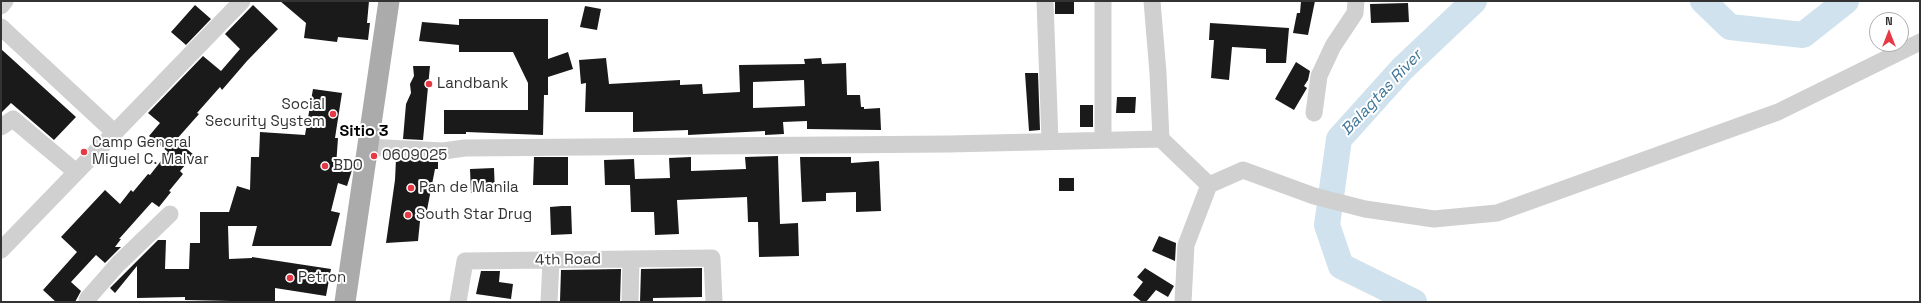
<!DOCTYPE html>
<html>
<head>
<meta charset="utf-8">
<style>
	body { margin:0 }
	#map { position:relative; width:1921px; height:303px; overflow:hidden; background:#fff; font-family:"Space Grotesk",sans-serif }
	canvas { display:block }
	.frame { position:absolute; inset:0; border:2px solid #333; pointer-events:none }
	.north { position:absolute; left:1869px; top:12px; width:40px; height:40px; box-sizing:border-box; background:#fff; border:1px solid #adadad; border-radius:50%; rotate:0deg; font-size:11px; font-weight:700; line-height:16px; text-align:center; color:#333 }
	.north::after { content:''; display:block; margin:auto; width:14px; height:18px; background:#e63946; clip-path:polygon(50% 0,100% 100%,50% 72%,0 100%) }
</style>
</head>
<body>
<div id="map">
<canvas width="1921" height="303"></canvas>
<div class="frame"></div>
<div class="north">N</div>
</div>
<script>
const g = document.querySelector('canvas').getContext('2d');
g.lineJoin = 'round';
function poly(rows) {
  const path = new Path2D();
  for (const r of rows) {
    path.moveTo(r[0], r[1]);
    for (let i = 2; i < r.length; i += 2) path.lineTo(r[i], r[i + 1]);
  }
  return path;
}
function strokePath(path, color, width, dash) {
  g.strokeStyle = color;
  g.lineWidth = width;
  g.lineCap = dash ? 'butt' : 'round';
  g.setLineDash(dash || []);
  g.stroke(path);
}
function fillPath(path, color) {
  g.fillStyle = color;
  g.fill(path, 'evenodd');
}
function write(font, color, halo, rows, align = 'center') {
  g.font = font + ' "Space Grotesk",sans-serif';
  g.lineWidth = 4;
  g.setLineDash([]);
  g.textBaseline = 'middle';
  g.strokeStyle = halo;
  g.fillStyle = color;
  for (const [text, x, y, turn = 0] of rows) {
    g.save();
    g.translate(x, y);
    g.rotate((+turn || 0) * Math.PI / 180);
    g.textAlign = isNaN(turn) ? turn : align;
    if (halo) g.strokeText(text, 0, 0);
    g.fillText(text, 0, 0);
    g.restore();
  }
}
const river = poly([
	[1703,1,1730,27,1803,35,1846,1],
	[1414,302,1341,266,1327,225,1339,139,1402,69,1474,1]
]);
const building = poly([
	[280,1,369,1,367,23,370,23,368,40,338,37,337,42,304,38,306,23],
	[1055,1,1074,1,1074,14,1055,14],
	[1301,1,1315,1,1308,35,1293,33,1297,13,1300,13],
	[1408,3,1409,22,1371,23,1370,4],
	[195,5,211,19,186,45,171,32],
	[253,5,278,29,247,61,222,90,220,87,197,113,199,114,176,140,194,155,180,171,183,174,169,191,171,192,159,207,152,202,119,239,121,239,115,247,121,247,105,263,96,255,71,282,81,291,75,302,56,302,43,290,77,252,61,237,105,190,120,204,131,190,133,192,148,174,150,175,168,152,149,136,160,123,148,113,203,56,221,71,240,49,225,34],
	[585,6,601,9,597,30,580,27],
	[459,19,548,19,548,59,568,52,573,69,548,77,548,95,544,95,543,135,466,132,466,134,444,134,444,110,528,110,528,83,513,52,459,52,459,45,419,41,422,22,459,25],
	[1210,23,1289,28,1286,63,1266,63,1266,49,1232,47,1229,80,1211,78,1214,40,1209,40],
	[1,49,76,117,54,140,11,103,1,113],
	[606,58,609,84,680,80,680,85,702,84,703,94,740,92,739,65,805,64,804,59,821,58,822,64,846,63,847,95,860,95,861,107,864,107,864,109,880,108,881,130,807,129,807,121,783,122,784,134,765,135,765,131,688,135,688,130,633,132,633,112,585,112,586,83,581,84,579,60],
	[804,80,805,106,753,108,753,82],
	[1296,62,1310,71,1308,80,1304,86,1307,88,1294,110,1275,99],
	[413,66,430,66,423,140,403,139,406,104,411,93,410,84,414,76],
	[1025,73,1038,73,1040,130,1029,131],
	[313,89,342,93,335,138,338,138,336,166,352,170,347,186,338,183,331,211,340,213,331,246,252,246,257,226,228,226,229,259,252,258,252,257,331,269,326,296,275,288,275,302,185,300,185,297,137,298,137,266,115,293,110,288,158,240,166,240,165,269,189,269,190,243,200,243,200,212,229,212,237,186,250,190,251,157,259,157,260,132,305,135],
	[1117,97,1136,97,1135,113,1116,113],
	[1080,105,1093,105,1093,127,1080,127],
	[778,156,780,224,798,223,799,256,759,257,758,222,748,222,747,197,677,200,679,234,655,235,654,212,631,212,630,185,605,185,604,160,634,159,635,179,670,178,669,158,691,157,691,171,746,169,745,157],
	[534,157,568,157,568,185,533,185],
	[800,157,851,157,851,163,879,161,881,211,856,212,856,192,826,193,826,201,802,202],
	[396,159,438,161,438,169,435,169,427,210,421,211,418,241,386,243,395,180],
	[494,168,495,193,471,193,470,169],
	[1059,178,1074,178,1074,191,1059,191],
	[562,206,571,206,572,234,551,235,550,207],
	[1159,236,1176,243,1175,261,1152,251],
	[702,268,702,297,653,298,653,302,640,302,641,269],
	[1145,268,1174,286,1168,297,1156,290,1146,302,1142,302,1133,295,1143,282,1137,277],
	[621,269,620,302,560,301,561,270],
	[481,271,500,271,499,282,513,284,511,299,476,294]
]);
const minor = poly([
	[1045,1,1050,141],
	[1152,1,1158,73,1161,139,1209,185],
	[1,6,5,1],
	[1,27,114,132],
	[1314,113,1319,76,1333,46,1355,13,1356,1],
	[1,127,13,119,76,172],
	[1103,140,1103,1],
	[367,147,443,151,465,148,949,144,1161,139],
	[1,250,242,1],
	[89,302,87,300,89,297,118,264,170,214],
	[458,302,465,261,712,258,714,302],
	[549,302,551,261],
	[630,302,631,259],
	[1183,302,1186,245,1209,185,1243,170,1314,196,1365,209,1434,219,1497,213,1778,112,1920,42]
]);
const major = poly([
	[345,302,389,1]
]);
const markers = [
	[429,84,4,"#e63946"],
	[333,114,4,"#e63946"],
	[84,152,4,"#e63946"],
	[374,156,4,"#e63946"],
	[325,166,4,"#e63946"],
	[411,188,4,"#e63946"],
	[408,215,4,"#e63946"],
	[290,278,4,"#e63946"]
];
const poiNames = [
	["Landbank",437,84],
	["Social",325,105,"right"],
	["Security System",325,122,"right"],
	["Camp General",92,143],
	["Miguel C. Malvar",92,160],
	["0609025",382,156],
	["BDO",333,166],
	["Pan de Manila",419,188],
	["South Star Drug",416,215],
	["Petron",298,278]
];
const streetNames = [
	["4th Road",568,260,-1]
];
const waterNames = [
	["Balagtas River",1382,93,-47]
];
const neighbourhoodNames = [
	["Sitio 3",364,132]
];
strokePath(river, '#cfe2ee', 26);
fillPath(building, '#1a1a1a');
strokePath(minor, '#d0d0d0', 17);
strokePath(major, '#ababab', 21);
for (const [x, y, r, color] of markers) {
  const dot = new Path2D();
  dot.arc(x, y, r, 0, 2 * Math.PI);
  g.fillStyle = color;
  g.fill(dot);
  strokePath(dot, '#fff', 1.5);
}
write('15px', '#333', '#fff', poiNames, 'left');
write('15px', '#333', '#fff', streetNames);
write('italic 16px', '#3f7597', '#fff', waterNames);
write('bold 16px', '#000', '#fff', neighbourhoodNames);
</script>
</body>
</html>
